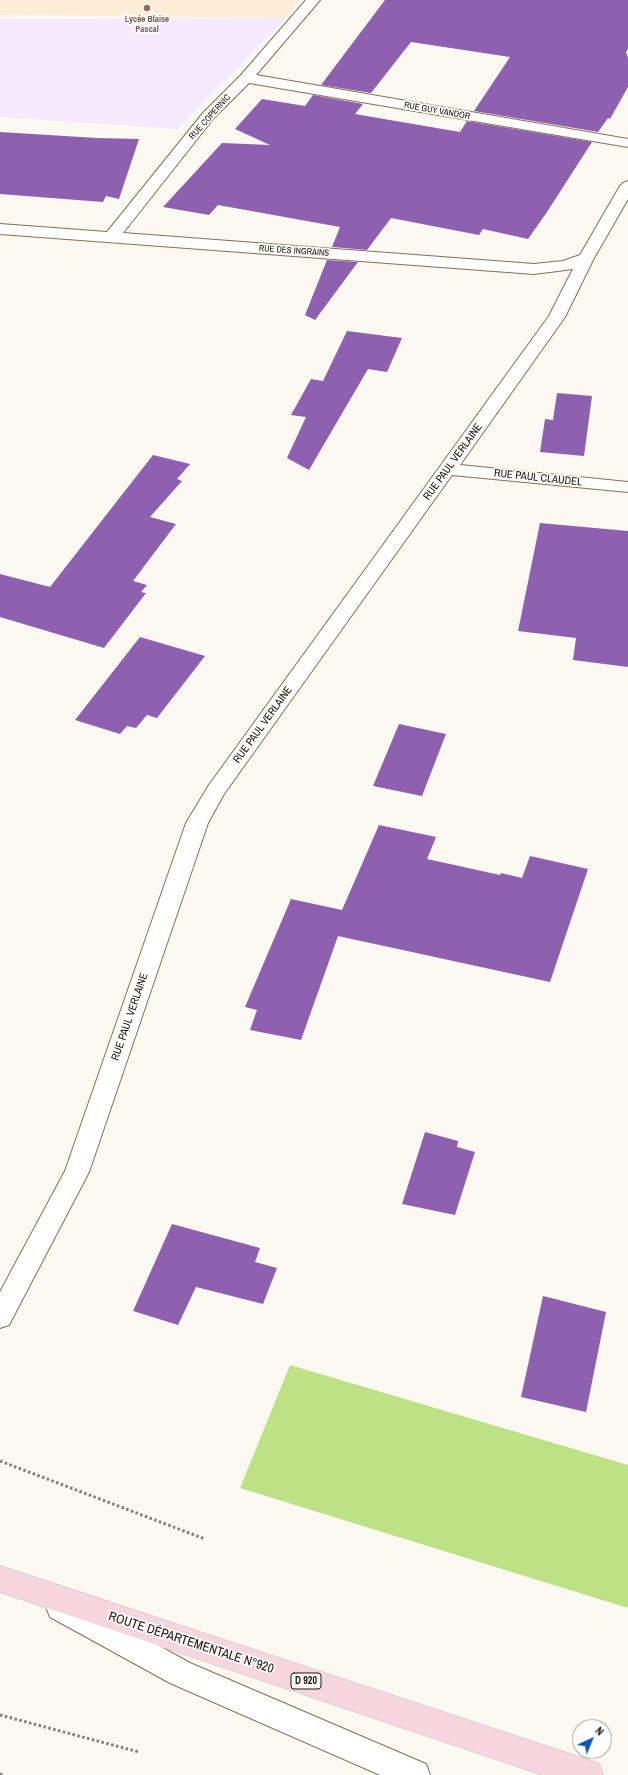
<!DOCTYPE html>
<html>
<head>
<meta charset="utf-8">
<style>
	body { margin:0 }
	#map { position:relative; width:628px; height:1775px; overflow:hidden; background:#fcf8f2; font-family:"Archivo Narrow",sans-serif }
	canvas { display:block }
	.north { position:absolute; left:572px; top:1719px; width:40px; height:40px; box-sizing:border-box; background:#fff; border:1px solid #a3a19c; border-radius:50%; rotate:44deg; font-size:11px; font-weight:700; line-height:16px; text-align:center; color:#1a1307 }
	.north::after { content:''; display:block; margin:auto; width:14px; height:18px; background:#0455bf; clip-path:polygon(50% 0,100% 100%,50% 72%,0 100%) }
</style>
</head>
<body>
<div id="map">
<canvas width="628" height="1775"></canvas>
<div class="north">N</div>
</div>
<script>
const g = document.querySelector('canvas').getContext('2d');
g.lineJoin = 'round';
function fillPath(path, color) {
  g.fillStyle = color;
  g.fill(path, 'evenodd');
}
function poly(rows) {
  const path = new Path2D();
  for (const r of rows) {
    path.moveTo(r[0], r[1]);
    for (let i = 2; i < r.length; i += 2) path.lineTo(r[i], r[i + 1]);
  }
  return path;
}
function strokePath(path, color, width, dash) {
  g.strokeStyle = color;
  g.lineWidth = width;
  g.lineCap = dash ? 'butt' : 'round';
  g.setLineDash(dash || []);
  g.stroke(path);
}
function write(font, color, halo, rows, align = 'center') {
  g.font = font + ' "Archivo Narrow",sans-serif';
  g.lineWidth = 3.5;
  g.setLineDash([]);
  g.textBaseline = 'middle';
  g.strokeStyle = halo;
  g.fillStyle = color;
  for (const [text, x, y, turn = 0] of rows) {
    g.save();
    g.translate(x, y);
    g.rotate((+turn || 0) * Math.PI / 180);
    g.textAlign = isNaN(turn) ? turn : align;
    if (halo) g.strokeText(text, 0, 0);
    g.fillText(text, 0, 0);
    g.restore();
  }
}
const commercial = poly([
	[286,18,178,129,0,117,0,19]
]);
const built = poly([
	[0,0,300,0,285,18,0,15]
]);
const green = poly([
	[290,1365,628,1465,628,1608,240,1488]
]);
const building = poly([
	[385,0,628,0,628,49,626,52,628,58,628,87,610,119,608,118,598,132,474,111,510,57,411,42,371,93,321,85],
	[313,95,363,104,355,114,419,125,460,132,467,121,592,142,547,212,528,239,483,229,479,235,391,218,367,250,332,247,340,227,218,205,209,215,163,207,222,143,270,145,235,129,262,99,305,106],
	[0,132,97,138,139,139,119,199,106,196,103,202,0,194],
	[327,260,358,262,315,320,305,315],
	[347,331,402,338,387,372,368,369,309,470,287,458,306,417,291,415,311,379,323,381],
	[557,393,592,396,584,456,540,452,545,419,553,420],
	[153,455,190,464,177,479,182,481,150,517,176,524,133,581,147,585,141,592,146,593,104,648,0,617,0,574,50,587],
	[540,523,628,531,628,667,573,660,576,638,518,631],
	[140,637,205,656,157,718,147,715,136,728,127,726,120,734,75,720],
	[399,724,446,734,422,796,373,786],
	[379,825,436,837,427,859,500,875,501,873,522,878,530,856,588,869,550,982,338,936,301,1040,250,1030,257,1010,245,1007,291,899,342,910],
	[425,1132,458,1141,457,1147,475,1152,455,1215,402,1204],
	[172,1224,260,1248,255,1262,277,1268,263,1304,196,1287,178,1325,133,1311],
	[543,1296,606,1312,586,1412,521,1397]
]);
const path = poly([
	[0,1461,205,1539],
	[0,1715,139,1752],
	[0,1774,4,1775]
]);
const minor = poly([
	[306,0,320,0,256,75,628,139,628,147,249,83,213,119,123,233,534,264,563,261,580,255,620,186,623,183,628,181,628,199,594,258,565,317,460,465,628,482,628,492,452,475,224,794,208,823,89,1172,9,1325,0,1328,0,1292,65,1171,186,823,209,785,549,316,573,269,534,274,0,234,0,224,107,232,203,113,241,75,306,0],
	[60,1594,70,1597,190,1663,426,1764,430,1775,380,1775,170,1683,50,1617,46,1607,50,1597,60,1594]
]);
const major = poly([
	[0,1566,588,1760,599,1764,603,1775,543,1775,0,1592,0,1566]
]);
const markers = [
	[147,8,4,"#8d6e63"]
];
const farEducationnames = [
	["Lycée Blaise",147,20],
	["Pascal",147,30]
];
const farStreetnames = [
	["RUE GUY VANDOR",437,111,10],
	["RUE COPERNIC",210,117,-48],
	["RUE DES INGRAINS",294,251,4]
];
const shields = [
	[306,1681,30]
];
const shieldNames = [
	["D 920",306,1681]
];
const streetNames = [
	["RUE PAUL VERLAINE",453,462,-54],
	["RUE PAUL CLAUDEL",538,478,6],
	["RUE PAUL VERLAINE",263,725,-54],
	["RUE PAUL VERLAINE",130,1017,-71]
];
const nearStreetnames = [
	["ROUTE DÉPARTEMENTALE N°920",191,1643,18]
];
fillPath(commercial, '#f5eafe');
fillPath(built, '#feeed7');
fillPath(green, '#bde285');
fillPath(building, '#8e60b0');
strokePath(minor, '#837153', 2);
strokePath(major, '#d6d5d2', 2);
strokePath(path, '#847e75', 3, [2.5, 2.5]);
fillPath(minor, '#fff');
fillPath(major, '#f7d6df');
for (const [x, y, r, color] of markers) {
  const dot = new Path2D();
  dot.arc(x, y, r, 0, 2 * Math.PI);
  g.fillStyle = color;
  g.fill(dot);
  strokePath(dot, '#fff', 1.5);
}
write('bold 9px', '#785e54', '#fff', farEducationnames);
write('9px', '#1a1307', '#fff', farStreetnames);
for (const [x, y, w] of shields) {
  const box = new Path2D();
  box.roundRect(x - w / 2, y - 8, w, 16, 3);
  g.fillStyle = '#fff';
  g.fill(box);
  strokePath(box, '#1a1307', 1);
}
write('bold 10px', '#1a1307', null, shieldNames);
write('11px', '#1a1307', '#fff', streetNames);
write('13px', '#1a1307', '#fff', nearStreetnames);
</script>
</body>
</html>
